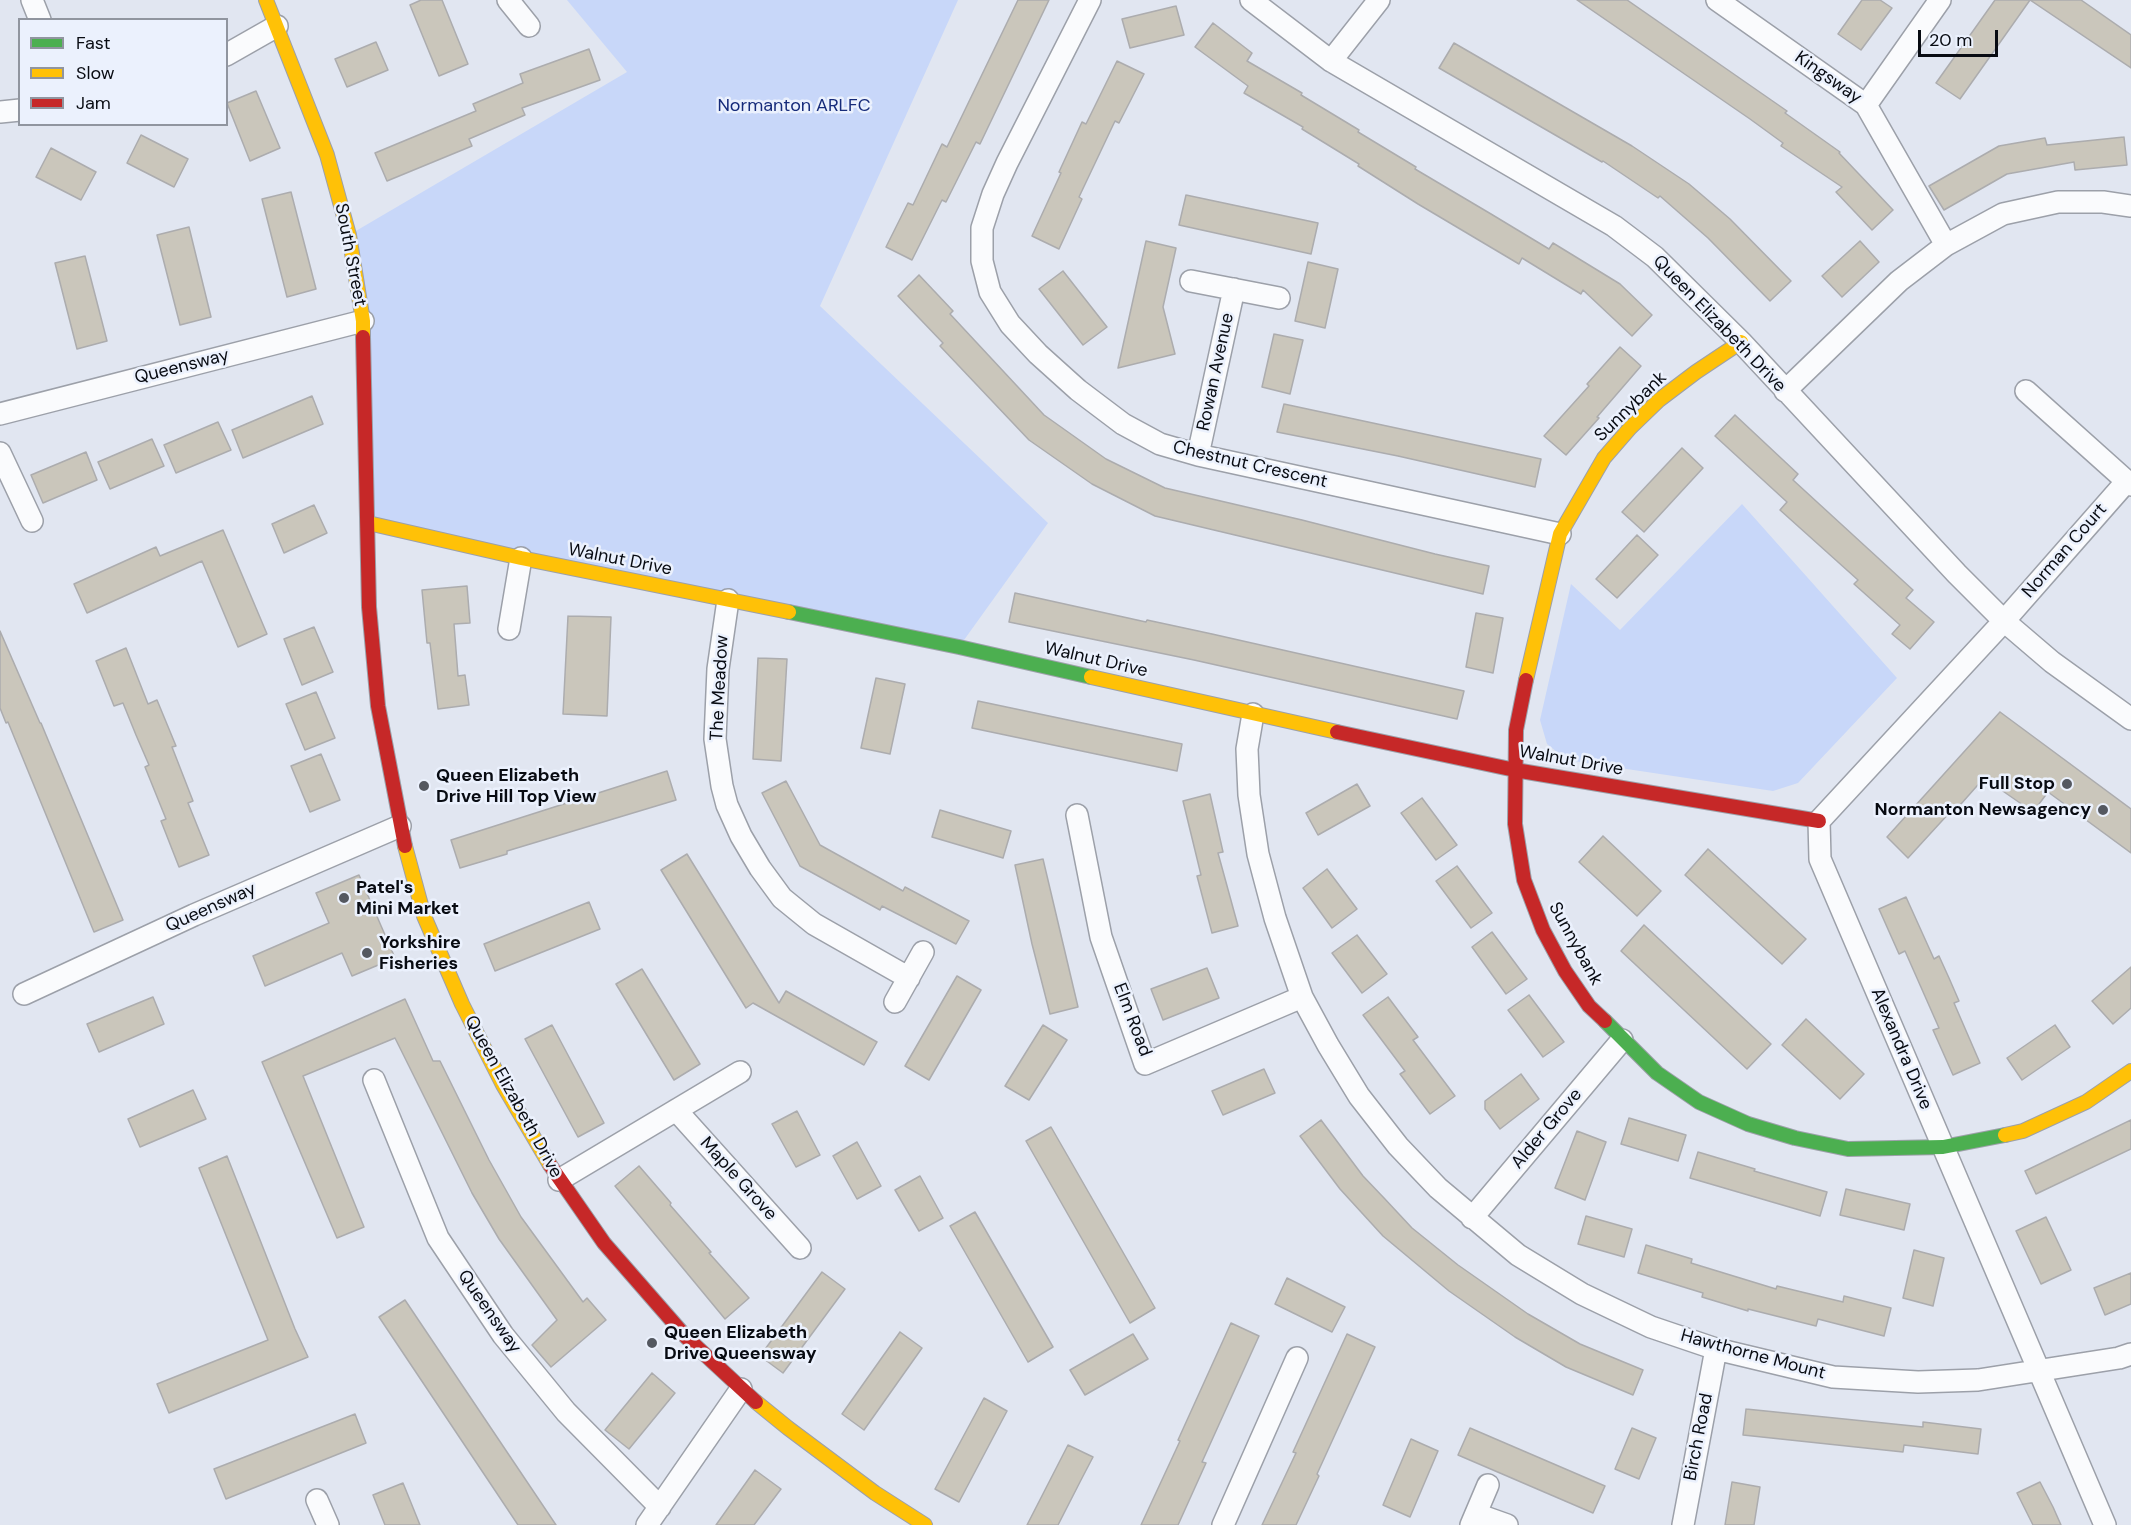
<!DOCTYPE html>
<html>
<head>
<meta charset="utf-8">
<style>
	body { margin:0 }
	#map { position:relative; width:2131px; height:1525px; overflow:hidden; background:#e1e6f1; font-family:"DM Sans",sans-serif }
	canvas { display:block }
	.legend { position:absolute; left:18px; top:18px; width:210px; height:108px; box-sizing:border-box; background:#ebf1fd; border:2px solid #90959f; margin:0; padding:8px 10px; list-style:none; font-size:18px; color:#080b12 }
	.legend li { display:flex; align-items:center; gap:12px; height:30px }
	.legend b { width:30px; border:2px solid #90959f }
	.scale { position:absolute; left:1918px; top:30px; width:80px; height:27px; box-sizing:border-box; border:3px solid #080b12; border-top:0; padding-left:8px; font-size:18px; line-height:21px; white-space:nowrap; color:#080b12; -webkit-text-stroke:4px #ebf1fd; paint-order:stroke }
</style>
</head>
<body>
<div id="map">
<canvas width="2131" height="1525"></canvas>
<ul class="legend">
<li><b style="height:8px;background:#4caf50"></b>Fast</li>
<li><b style="height:8px;background:#ffc107"></b>Slow</li>
<li><b style="height:8px;background:#c62828"></b>Jam</li>
</ul>
<div class="scale">20 m</div>
</div>
<script>
const g = document.querySelector('canvas').getContext('2d');
g.lineJoin = 'round';
function fillPath(path, color) {
  g.fillStyle = color;
  g.fill(path, 'evenodd');
}
function poly(rows) {
  const path = new Path2D();
  for (const r of rows) {
    path.moveTo(r[0], r[1]);
    for (let i = 2; i < r.length; i += 2) path.lineTo(r[i], r[i + 1]);
  }
  return path;
}
function strokePath(path, color, width, dash) {
  g.strokeStyle = color;
  g.lineWidth = width;
  g.lineCap = dash ? 'butt' : 'round';
  g.setLineDash(dash || []);
  g.stroke(path);
}
function write(font, color, halo, rows, align = 'center') {
  g.font = font + ' "DM Sans",sans-serif';
  g.lineWidth = 5;
  g.setLineDash([]);
  g.textBaseline = 'middle';
  g.strokeStyle = halo;
  g.fillStyle = color;
  for (const [text, x, y, turn = 0] of rows) {
    g.save();
    g.translate(x, y);
    g.rotate((+turn || 0) * Math.PI / 180);
    g.textAlign = isNaN(turn) ? turn : align;
    if (halo) g.strokeText(text, 0, 0);
    g.fillText(text, 0, 0);
    g.restore();
  }
}
const green = poly([
	[567,0,958,0,820,306,1048,523,959,647,368,523,349,235,627,72],
	[1742,504,1897,678,1798,783,1773,791,1567,760,1547,744,1540,720,1571,584,1620,630]
]);
const building = poly([
	[421,0,442,0,468,64,439,76,410,5,421,0],
	[1018,0,1049,0,980,144,976,142,946,202,942,200,912,260,886,247,908,203,913,205,942,144,947,147,1018,0],
	[1577,0,1627,0,1787,111,1785,113,1840,152,1839,153,1893,210,1872,230,1836,192,1842,187,1781,146,1783,143,1750,119,1577,0],
	[1862,0,1880,0,1892,8,1861,50,1838,34,1862,0],
	[1995,0,2030,0,1960,99,1936,83,1995,0],
	[2030,0,2081,0,2131,35,2131,68,2030,0],
	[1176,6,1184,35,1130,48,1122,19,1176,6],
	[1213,23,1252,53,1247,61,1302,93,1301,95,1359,130,1358,132,1416,167,1415,169,1491,214,1549,249,1553,243,1620,284,1652,315,1632,336,1583,290,1581,294,1522,258,1519,264,1418,204,1358,166,1359,164,1302,129,1303,127,1244,93,1248,86,1195,47,1213,23],
	[376,42,388,70,347,87,335,59,376,42],
	[1454,43,1632,146,1689,184,1730,219,1791,281,1770,301,1708,238,1660,196,1658,198,1603,161,1602,162,1439,68,1454,43],
	[589,49,600,80,522,108,525,115,469,139,472,146,387,181,375,153,476,111,473,104,523,83,520,74,589,49],
	[1117,61,1144,74,1119,123,1115,121,1079,197,1082,199,1059,249,1032,236,1061,173,1059,172,1082,122,1086,124,1117,61],
	[256,91,280,148,250,161,227,103,256,91],
	[141,135,188,159,174,187,127,163,141,135],
	[2124,137,2127,165,2075,170,2074,162,2007,174,1944,210,1929,186,1999,146,2045,138,2047,145,2124,137],
	[51,148,96,172,81,200,36,177,51,148],
	[291,192,316,289,287,297,262,199,291,192],
	[1186,195,1318,223,1311,254,1179,225,1186,195],
	[189,227,211,317,180,325,157,235,189,227],
	[1146,241,1176,248,1163,307,1175,354,1118,368,1146,241],
	[1860,241,1879,262,1842,297,1822,276,1860,241],
	[85,256,107,341,77,349,55,263,85,256],
	[1308,262,1338,269,1325,328,1295,321,1308,262],
	[1063,271,1107,327,1083,345,1039,289,1063,271],
	[919,275,953,311,950,314,1044,415,1106,459,1165,488,1302,520,1435,554,1489,566,1483,594,1155,516,1092,484,1029,440,940,346,943,343,898,296,919,275],
	[1274,334,1303,340,1290,394,1262,387,1274,334],
	[1620,347,1641,366,1597,417,1599,418,1566,455,1544,436,1589,386,1587,384,1620,347],
	[312,396,323,424,243,458,232,430,312,396],
	[1284,404,1541,459,1535,487,1398,456,1277,432,1284,404],
	[1735,415,1798,474,1793,480,1913,590,1906,598,1934,622,1910,649,1892,634,1900,625,1854,584,1858,580,1780,510,1787,502,1715,436,1735,415],
	[218,422,231,450,176,473,164,445,218,422],
	[152,439,164,466,110,489,98,462,152,439],
	[1682,448,1703,468,1644,532,1622,512,1682,448],
	[86,452,97,480,43,503,31,475,86,452],
	[314,505,327,533,284,553,272,524,314,505],
	[223,530,267,634,238,647,202,561,87,613,74,584,156,547,160,556,223,530],
	[1637,535,1658,555,1617,598,1596,579,1637,535],
	[467,586,470,623,454,624,458,676,465,675,469,705,438,709,430,643,427,643,422,590,467,586],
	[1015,593,1146,622,1147,620,1212,634,1464,691,1457,719,1194,660,1009,622,1015,593],
	[1476,613,1503,618,1493,673,1466,667,1476,613],
	[568,616,611,617,607,716,563,714,568,616],
	[314,627,333,672,302,685,284,639,314,627],
	[0,631,40,723,41,723,123,920,94,932,8,722,6,723,0,708,0,631],
	[126,648,148,704,157,700,176,746,172,747,193,801,188,803,209,855,179,867,161,821,166,819,145,767,149,765,136,735,123,703,114,706,96,661,126,648],
	[758,658,787,659,781,761,753,759,758,658],
	[876,678,905,684,890,754,861,748,876,678],
	[316,692,335,738,305,750,286,704,316,692],
	[978,701,1182,744,1177,771,972,728,978,701],
	[2000,712,2131,809,2131,853,2048,792,2033,812,1984,778,1953,813,1951,811,1908,858,1887,837,2000,712],
	[321,754,340,800,310,812,291,766,321,754],
	[667,771,676,800,507,851,507,854,460,868,451,840,667,771],
	[786,781,820,845,903,891,905,887,969,921,956,944,882,906,880,910,800,866,762,793,786,781],
	[1357,784,1370,806,1318,835,1306,813,1357,784],
	[1210,794,1223,852,1218,853,1238,926,1212,933,1197,876,1201,875,1183,801,1210,794],
	[1422,798,1457,845,1436,860,1401,813,1422,798],
	[940,810,1011,831,1003,858,932,837,940,810],
	[1603,836,1661,891,1637,916,1579,862,1603,836],
	[1708,849,1806,939,1782,964,1685,875,1708,849],
	[687,854,779,1003,786,991,877,1042,864,1065,753,1003,746,1008,661,870,687,854],
	[1043,859,1078,1007,1050,1014,1032,944,1015,865,1043,859],
	[1457,866,1492,913,1471,928,1436,881,1457,866],
	[1327,869,1357,909,1332,928,1303,888,1327,869],
	[359,875,395,958,352,976,342,953,265,986,253,956,329,923,316,893,359,875],
	[1906,897,1934,959,1939,956,1949,978,1959,1001,1954,1003,1980,1063,1953,1075,1933,1030,1939,1028,1905,951,1899,954,1879,909,1906,897],
	[589,902,600,929,495,971,484,944,589,902],
	[1644,925,1771,1044,1747,1069,1621,951,1644,925],
	[1492,932,1527,979,1506,994,1472,947,1492,932],
	[1357,935,1387,974,1362,993,1332,953,1357,935],
	[2131,967,2131,1008,2113,1024,2092,1001,2131,967],
	[1207,968,1219,998,1163,1020,1151,989,1207,968],
	[642,969,700,1064,674,1080,616,984,642,969],
	[957,976,981,990,929,1080,905,1066,957,976],
	[1529,995,1564,1042,1543,1057,1508,1010,1529,995],
	[153,997,164,1024,99,1052,87,1024,153,997],
	[1388,997,1418,1037,1413,1040,1455,1096,1430,1114,1400,1074,1405,1071,1363,1015,1388,997],
	[405,999,433,1061,440,1061,489,1160,521,1217,583,1302,587,1298,606,1320,551,1367,532,1345,557,1320,499,1239,472,1193,395,1038,303,1076,364,1227,337,1238,262,1062,405,999],
	[1806,1019,1864,1074,1840,1099,1782,1045,1806,1019],
	[552,1025,604,1123,578,1137,525,1039,552,1025],
	[1043,1025,1067,1040,1029,1100,1005,1086,1043,1025],
	[2055,1025,2070,1047,2022,1080,2007,1058,2055,1025],
	[1264,1069,1275,1093,1223,1115,1212,1091,1264,1069],
	[1521,1074,1539,1099,1500,1129,1485,1109,1485,1101,1521,1074],
	[193,1090,206,1119,140,1147,128,1119,193,1090],
	[797,1111,820,1155,796,1167,772,1124,797,1111],
	[1629,1118,1686,1135,1678,1161,1621,1144,1629,1118],
	[1321,1120,1363,1176,1384,1198,1412,1228,1458,1265,1528,1314,1580,1344,1643,1370,1633,1395,1566,1367,1515,1337,1449,1291,1383,1236,1340,1189,1300,1136,1321,1120],
	[2131,1120,2131,1149,2036,1194,2025,1171,2131,1120],
	[1051,1127,1155,1308,1130,1323,1026,1141,1051,1127],
	[1577,1131,1606,1142,1585,1200,1555,1188,1577,1131],
	[857,1142,881,1186,857,1199,833,1156,857,1142],
	[1698,1152,1755,1169,1754,1171,1827,1192,1820,1216,1690,1178,1698,1152],
	[227,1156,295,1329,308,1357,169,1413,157,1384,268,1340,199,1168,227,1156],
	[639,1166,671,1203,670,1205,711,1252,709,1253,749,1298,725,1319,615,1186,639,1166],
	[920,1176,943,1218,919,1231,895,1190,920,1176],
	[1846,1189,1910,1204,1904,1230,1840,1215,1846,1189],
	[975,1212,1053,1347,1028,1362,950,1226,975,1212],
	[1586,1216,1632,1229,1624,1257,1578,1244,1586,1216],
	[2046,1217,2071,1270,2041,1284,2016,1231,2046,1217],
	[1646,1245,1692,1259,1691,1263,1776,1289,1777,1286,1843,1302,1844,1296,1891,1308,1884,1336,1818,1319,1816,1326,1748,1309,1748,1311,1702,1297,1703,1293,1638,1273,1646,1245],
	[1914,1250,1944,1258,1933,1306,1903,1298,1914,1250],
	[822,1272,845,1289,783,1373,760,1356,822,1272],
	[2131,1273,2131,1304,2105,1315,2094,1288,2131,1273],
	[1287,1278,1345,1307,1332,1332,1275,1304,1287,1278],
	[405,1300,507,1452,556,1525,518,1525,490,1483,379,1317,405,1300],
	[1231,1323,1259,1336,1202,1462,1206,1463,1178,1525,1141,1525,1180,1441,1178,1440,1231,1323],
	[900,1332,922,1348,864,1430,842,1414,900,1332],
	[1133,1334,1148,1359,1085,1395,1070,1370,1133,1334],
	[1347,1334,1375,1347,1317,1474,1319,1476,1296,1525,1262,1525,1296,1453,1293,1452,1347,1334],
	[652,1373,675,1393,629,1449,605,1430,652,1373],
	[984,1398,1007,1411,959,1502,935,1489,984,1398],
	[1746,1409,1923,1427,1923,1422,1981,1429,1978,1454,1904,1445,1903,1452,1743,1435,1746,1409],
	[355,1414,366,1443,226,1499,214,1469,355,1414],
	[1470,1428,1605,1486,1593,1513,1458,1455,1470,1428],
	[1632,1428,1656,1438,1639,1479,1615,1469,1632,1428],
	[1411,1439,1438,1451,1410,1517,1383,1505,1411,1439],
	[1068,1445,1093,1457,1081,1480,1058,1525,1027,1525,1068,1445],
	[755,1470,781,1489,754,1525,716,1525,755,1470],
	[1732,1482,1760,1487,1754,1525,1725,1525,1732,1482],
	[2040,1482,2053,1507,2061,1525,2033,1525,2017,1493,2040,1482],
	[403,1483,420,1525,385,1525,373,1495,403,1483]
]);
const street = poly([
	[32,0,40,20],
	[508,0,529,26],
	[1090,0,1007,163,993,194,982,228,982,261,990,292,1010,324,1038,354,1078,390,1123,424,1160,444,1198,455,1560,534],
	[1251,0,1331,61,1614,226,1655,257,1741,342,1957,574,2004,621,2052,662,2131,719],
	[1717,0,1866,105,1946,245],
	[226,55,277,26],
	[1331,61,1379,0],
	[1866,105,1940,0],
	[0,112,20,110],
	[1191,281,1279,298],
	[1785,391,1899,281,1946,245,2003,214,2058,202,2103,202,2131,206],
	[2026,391,2131,485],
	[0,414,363,321],
	[0,453,32,521],
	[1198,455,1234,289],
	[728,600,718,669,715,739,722,786,727,805,741,836,760,868,782,898,814,924,909,978],
	[509,629,521,558],
	[1253,714,1247,749,1249,795,1258,854,1275,918,1302,997,1328,1045,1359,1096,1398,1146,1438,1188,1518,1255,1582,1294,1651,1327,1716,1349,1833,1377,1918,1382,1978,1380,2119,1358,2131,1354],
	[1077,815,1101,937,1145,1064,1302,997],
	[24,994,194,915,400,826],
	[895,1002,923,952],
	[374,1080,438,1238,503,1335,566,1412,660,1507],
	[676,1110,800,1248],
	[559,1180,740,1072],
	[1472,1218,1622,1040],
	[317,1500,328,1525],
	[1476,1514,1507,1525],
	[647,1525,741,1389],
	[1223,1525,1297,1358],
	[1471,1525,1488,1485],
	[1683,1525,1716,1349],
	[2105,1525,1820,859,1819,821,2004,621,2127,481]
]);
const fast = poly([
	[789,612,959,647,1091,677],
	[1605,1021,1657,1073,1699,1102,1748,1124,1795,1138,1848,1149,1943,1147,2005,1135]
]);
const slow = poly([
	[266,0,327,155,349,235,363,321,363,337],
	[368,523,521,558,789,612],
	[1091,677,1337,732],
	[1526,680,1560,534,1604,458,1630,428,1659,400,1696,372,1741,342],
	[405,846,424,916,462,1004,503,1085,550,1165],
	[2005,1135,2023,1131,2086,1102,2131,1071],
	[756,1402,788,1428,875,1493,925,1525]
]);
const jam = poly([
	[363,337,369,607,378,706,405,846],
	[1526,680,1516,730,1515,824,1524,880,1543,930,1565,971,1589,1006,1605,1021],
	[1337,732,1515,770,1819,821],
	[550,1165,604,1243,686,1337,756,1402]
]);
const markers = [
	[2067,784,6,"#545860"],
	[424,786,6,"#545860"],
	[2103,810,6,"#545860"],
	[344,898,6,"#545860"],
	[367,953,6,"#545860"],
	[652,1343,6,"#545860"]
];
const streetNames = [
	["Kingsway",1828,78,35],
	["South Street",350,255,79],
	["Queen Elizabeth Drive",1719,324,46],
	["Queensway",182,367,-14],
	["Rowan Avenue",1216,372,-78],
	["Sunnybank",1631,407,-44],
	["Chestnut Crescent",1250,465,13],
	["Norman Court",2065,551,-49],
	["Walnut Drive",620,560,11],
	["Walnut Drive",1096,660,13],
	["The Meadow",720,688,-87],
	["Walnut Drive",1571,761,10],
	["Queensway",211,908,-24],
	["Sunnybank",1575,944,61],
	["Elm Road",1132,1020,69],
	["Alexandra Drive",1901,1049,67],
	["Queen Elizabeth Drive",513,1097,61],
	["Alder Grove",1547,1129,-50],
	["Maple Grove",738,1179,48],
	["Queensway",489,1312,55],
	["Hawthorne Mount",1753,1355,15],
	["Birch Road",1699,1437,-79]
];
const parkNames = [
	["Normanton ARLFC",794,106]
];
const poiNames = [
	["Queen Elizabeth",436,776],
	["Drive Hill Top View",436,797],
	["Full Stop",2055,784,"right"],
	["Normanton Newsagency",2091,810,"right"],
	["Patel's",356,888],
	["Mini Market",356,909],
	["Yorkshire",379,943],
	["Fisheries",379,964],
	["Queen Elizabeth",664,1333],
	["Drive Queensway",664,1354]
];
fillPath(green, '#c8d7f9');
fillPath(building, '#cac6bb');
strokePath(building, '#acacae', 1.5);
strokePath(street, '#9ca0a9', 24);
strokePath(fast, '#9ca0a9', 16);
strokePath(slow, '#9ca0a9', 16);
strokePath(jam, '#9ca0a9', 16);
strokePath(street, '#fafbfd', 21);
strokePath(fast, '#4caf50', 14);
strokePath(slow, '#ffc107', 14);
strokePath(jam, '#c62828', 14);
for (const [x, y, r, color] of markers) {
  const dot = new Path2D();
  dot.arc(x, y, r, 0, 2 * Math.PI);
  g.fillStyle = color;
  g.fill(dot);
  strokePath(dot, '#ebf1fd', 2);
}
write('18px', '#080b12', '#ebf1fd', streetNames);
write('18px', '#162b7a', '#ebf1fd', parkNames);
write('bold 18px', '#080b12', '#ebf1fd', poiNames, 'left');
</script>
</body>
</html>
